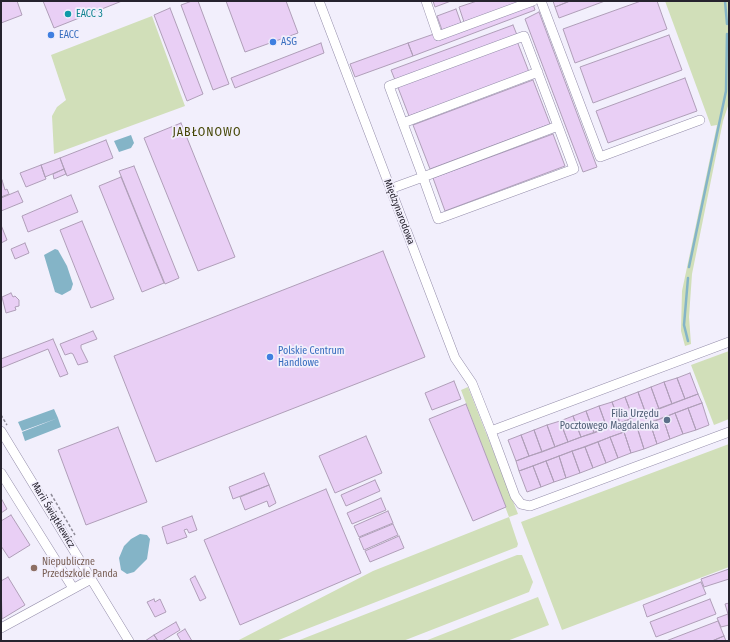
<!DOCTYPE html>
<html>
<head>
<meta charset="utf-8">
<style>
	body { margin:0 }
	#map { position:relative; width:730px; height:642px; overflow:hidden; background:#f2effc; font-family:"Fira Sans Condensed",sans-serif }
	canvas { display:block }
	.frame { position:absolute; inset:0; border:2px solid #26232e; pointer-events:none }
</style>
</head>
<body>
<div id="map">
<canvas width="730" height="642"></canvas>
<div class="frame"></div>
</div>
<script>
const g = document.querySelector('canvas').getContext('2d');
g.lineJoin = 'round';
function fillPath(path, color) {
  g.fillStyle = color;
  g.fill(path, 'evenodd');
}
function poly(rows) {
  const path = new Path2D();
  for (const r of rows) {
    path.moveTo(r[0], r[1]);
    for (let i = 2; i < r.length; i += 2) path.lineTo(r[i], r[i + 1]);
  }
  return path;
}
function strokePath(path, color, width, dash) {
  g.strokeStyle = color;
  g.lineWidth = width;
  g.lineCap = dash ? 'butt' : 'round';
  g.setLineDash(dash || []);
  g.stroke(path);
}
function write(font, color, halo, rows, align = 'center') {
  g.font = font + ' "Fira Sans Condensed",sans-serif';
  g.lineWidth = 3.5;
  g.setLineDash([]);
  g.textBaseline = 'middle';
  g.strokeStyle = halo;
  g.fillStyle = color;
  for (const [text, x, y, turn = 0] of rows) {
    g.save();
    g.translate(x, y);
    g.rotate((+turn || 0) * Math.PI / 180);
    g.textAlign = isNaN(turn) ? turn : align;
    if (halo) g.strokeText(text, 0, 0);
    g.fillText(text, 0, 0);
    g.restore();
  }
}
const green = poly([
	[665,1,729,1,729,103,723,121,692,274,689,317,691,344,685,346,681,331,682,291,717,125,711,126],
	[152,16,185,106,54,154,52,116,57,107,66,100,51,55],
	[729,351,729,419,714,425,691,365],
	[468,387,518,514,509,517,518,544,517,547,276,641,237,641,373,571,509,517,461,390],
	[729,444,729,567,562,630,521,522],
	[517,555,522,555,533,582,529,592,403,641,297,641],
	[538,597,549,625,507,641,425,641]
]);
const water = poly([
	[131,135,134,143,131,148,119,152,114,141],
	[55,249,58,250,67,266,73,284,71,290,62,295,55,292,44,255],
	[54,409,58,418,22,431,18,422],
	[58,418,61,427,25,441,22,432],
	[140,534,147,535,150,539,147,559,134,572,127,574,121,570,119,558,124,546,131,539]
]);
const stream = poly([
	[725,1,727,24],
	[689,267,726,91,727,34],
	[688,278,684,325,688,341]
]);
const building = poly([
	[1,1,17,1,22,15,1,23,1,1],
	[43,1,122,1,54,28,43,1],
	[192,1,198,1,229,84,213,90,181,5,192,1],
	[226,1,286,1,298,33,245,52,226,1],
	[433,1,451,1,435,7,433,1],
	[477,1,523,1,464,22,459,7,477,1],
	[553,1,570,1,555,7,553,1],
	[570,1,605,1,559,18,555,7,570,1],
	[641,1,657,1,667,29,575,63,563,29,641,1],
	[533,4,535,10,413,56,408,43,434,34,436,40,533,4],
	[170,8,203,94,187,101,154,15,170,8],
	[456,9,461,23,442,30,437,16,456,9],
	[539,12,597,167,583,172,525,19,539,12],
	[513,25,517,35,395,80,391,70,513,25],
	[669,35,682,70,593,103,580,67,669,35],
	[517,41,529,72,409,116,397,85,517,41],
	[321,43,324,53,235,88,231,78,321,43],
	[408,43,413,56,355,77,350,64,408,43],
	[685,78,697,111,608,143,596,111,685,78],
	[533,80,550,124,430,169,413,125,533,80],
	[181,123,235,257,198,271,144,138,181,123],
	[553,134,565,166,445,211,433,178,553,134],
	[106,140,113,158,67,176,60,158,106,140],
	[60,158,64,169,45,177,41,165,60,158],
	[41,165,46,179,26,187,20,173,41,165],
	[134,166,179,278,165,284,119,171,134,166],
	[64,169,66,174,54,179,53,174,64,169],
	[121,177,164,283,142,292,99,186,121,177],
	[2,180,5,190,7,189,9,194,1,197,2,180],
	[18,191,23,202,1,211,1,198,18,191],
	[71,195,78,212,28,232,22,216,71,195],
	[82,221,114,299,91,308,60,230,82,221],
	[1,225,7,240,1,243,1,225],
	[25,243,29,253,15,259,11,249,25,243],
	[383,251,425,357,156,462,114,356,383,251],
	[11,293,13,297,15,296,19,300,19,306,15,307,16,310,6,313,2,297,11,293],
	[93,331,97,339,81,345,81,348,88,362,78,365,73,354,71,353,65,355,60,344,93,331],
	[53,339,68,374,60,377,48,349,1,368,1,359,53,339],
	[690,373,698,394,685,399,677,378,690,373],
	[677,378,685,399,672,404,664,382,677,378],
	[454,381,461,399,432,410,425,393,454,381],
	[664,382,672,404,659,409,651,387,664,382],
	[651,387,659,409,646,414,638,392,651,387],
	[638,392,646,414,633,418,625,397,638,392],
	[698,394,702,403,519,471,516,461,698,394],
	[625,397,633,418,620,423,612,402,625,397],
	[612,402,620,423,607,428,599,406,612,402],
	[702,403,709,425,696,430,688,408,702,403],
	[466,404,506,507,473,521,429,419,466,404],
	[599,406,607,428,594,433,586,411,599,406],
	[688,408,696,430,683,434,675,413,688,408],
	[586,411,594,433,581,437,573,416,586,411],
	[675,413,683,434,670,439,663,418,675,413],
	[573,416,581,437,568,442,560,421,573,416],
	[663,418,670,439,657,444,650,423,663,418],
	[560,421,568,442,555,447,547,425,560,421],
	[650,423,657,444,644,449,637,427,650,423],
	[547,425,555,447,542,452,534,430,547,425],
	[118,427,147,502,86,525,58,450,118,427],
	[637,427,644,449,631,453,624,432,637,427],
	[534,430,542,452,529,456,521,435,534,430],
	[624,432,631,453,618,458,610,437,624,432],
	[521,435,529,456,516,461,508,440,521,435],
	[366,436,382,473,335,493,319,456,366,436],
	[610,437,618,458,606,463,598,442,610,437],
	[598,442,606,463,593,468,585,447,598,442],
	[585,447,593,468,580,473,572,451,585,447],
	[572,451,580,473,566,478,559,456,572,451],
	[559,456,566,478,554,482,546,461,559,456],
	[546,461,554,482,541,487,533,466,546,461],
	[533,466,541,487,527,492,519,471,533,466],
	[264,473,269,485,233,499,229,487,264,473],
	[375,480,380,491,346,506,341,495,375,480],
	[269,485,276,503,269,507,267,501,245,510,240,497,269,485],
	[326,489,361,573,240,625,204,540,326,489],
	[1,498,7,509,1,513,1,498],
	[381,498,386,510,352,524,347,513,381,498],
	[388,511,393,523,359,537,354,526,388,511],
	[11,515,30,545,9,558,1,546,1,521,11,515],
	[192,516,197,530,189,533,187,529,184,530,187,537,167,544,162,527,192,516],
	[393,524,398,535,364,550,359,538,393,524],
	[399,536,404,548,370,562,365,551,399,536],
	[729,569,729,579,704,587,701,579,729,569],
	[195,576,206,598,200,601,190,579,195,576],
	[8,577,25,605,2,619,1,581,8,577],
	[701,582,706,594,647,617,643,605,701,582],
	[154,599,155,602,160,599,166,612,155,617,147,602,154,599],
	[710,599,716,614,656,637,650,622,710,599],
	[729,603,729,614,728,614,725,604,729,603],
	[728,614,729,625,721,627,717,618,728,614],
	[718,621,724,636,712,641,666,641,718,621],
	[176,622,180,630,162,641,158,641,154,635,176,622],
	[185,629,192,641,181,641,177,634,185,629],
	[154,635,158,641,145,641,154,635],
	[724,636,726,641,712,641,724,636]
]);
const path = poly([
	[1,415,7,425],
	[51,494,75,535]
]);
const minor = poly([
	[319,1,455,358,472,383,491,431,729,342],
	[426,1,438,36,533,1],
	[541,1,600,157,700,120],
	[403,123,538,72],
	[390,189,423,177,558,126,574,169,438,219,423,177,389,86,524,36,558,126],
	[1,431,129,641],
	[491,431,515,496,521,504,530,506,729,432],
	[1,473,73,588],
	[1,628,91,579]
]);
const markers = [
	[68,14,4,"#0f9aa8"],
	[51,35,4,"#3f7fe0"],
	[273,42,4,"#3f7fe0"],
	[270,357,4,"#3f7fe0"],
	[667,420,4,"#5c6f8a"],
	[34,568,4,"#8d6e63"]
];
const cultureNames = [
	["EACC 3",76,14]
];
const shopNames = [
	["EACC",59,35],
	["ASG",281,42],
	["Polskie Centrum",278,351],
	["Handlowe",278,363]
];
const streetNames = [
	["Międzynarodowa",399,212,69],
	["Marii Świątkiewicz",53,515,59]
];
const serviceNames = [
	["Filia Urzędu",659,414],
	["Pocztowego Magdalenka",659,426]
];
const educationNames = [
	["Niepubliczne",42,562],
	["Przedszkole Panda",42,574]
];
const quarterNames = [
	["JABŁONOWO",207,133]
];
fillPath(green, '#d1dfb9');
fillPath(water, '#84b4c7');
strokePath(stream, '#84b4c7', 2.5);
fillPath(building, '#e9cff5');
strokePath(building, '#af9eb8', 1);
strokePath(minor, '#958eab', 10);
strokePath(path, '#8e8b97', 1.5, [3, 2]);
strokePath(minor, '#fff', 9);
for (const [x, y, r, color] of markers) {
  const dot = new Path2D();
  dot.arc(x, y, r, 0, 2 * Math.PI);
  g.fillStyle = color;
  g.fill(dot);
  strokePath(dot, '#f2effc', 1.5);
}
write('10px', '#0d838f', '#f2effc', cultureNames, 'left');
write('10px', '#366cbe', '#f2effc', shopNames, 'left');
write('10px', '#26232e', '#f2effc', streetNames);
write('10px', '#4e5e75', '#f2effc', serviceNames, 'right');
write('10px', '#785e54', '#f2effc', educationNames, 'left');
g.letterSpacing = '1px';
write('12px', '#444504', '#f2effc', quarterNames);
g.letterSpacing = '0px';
</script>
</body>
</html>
